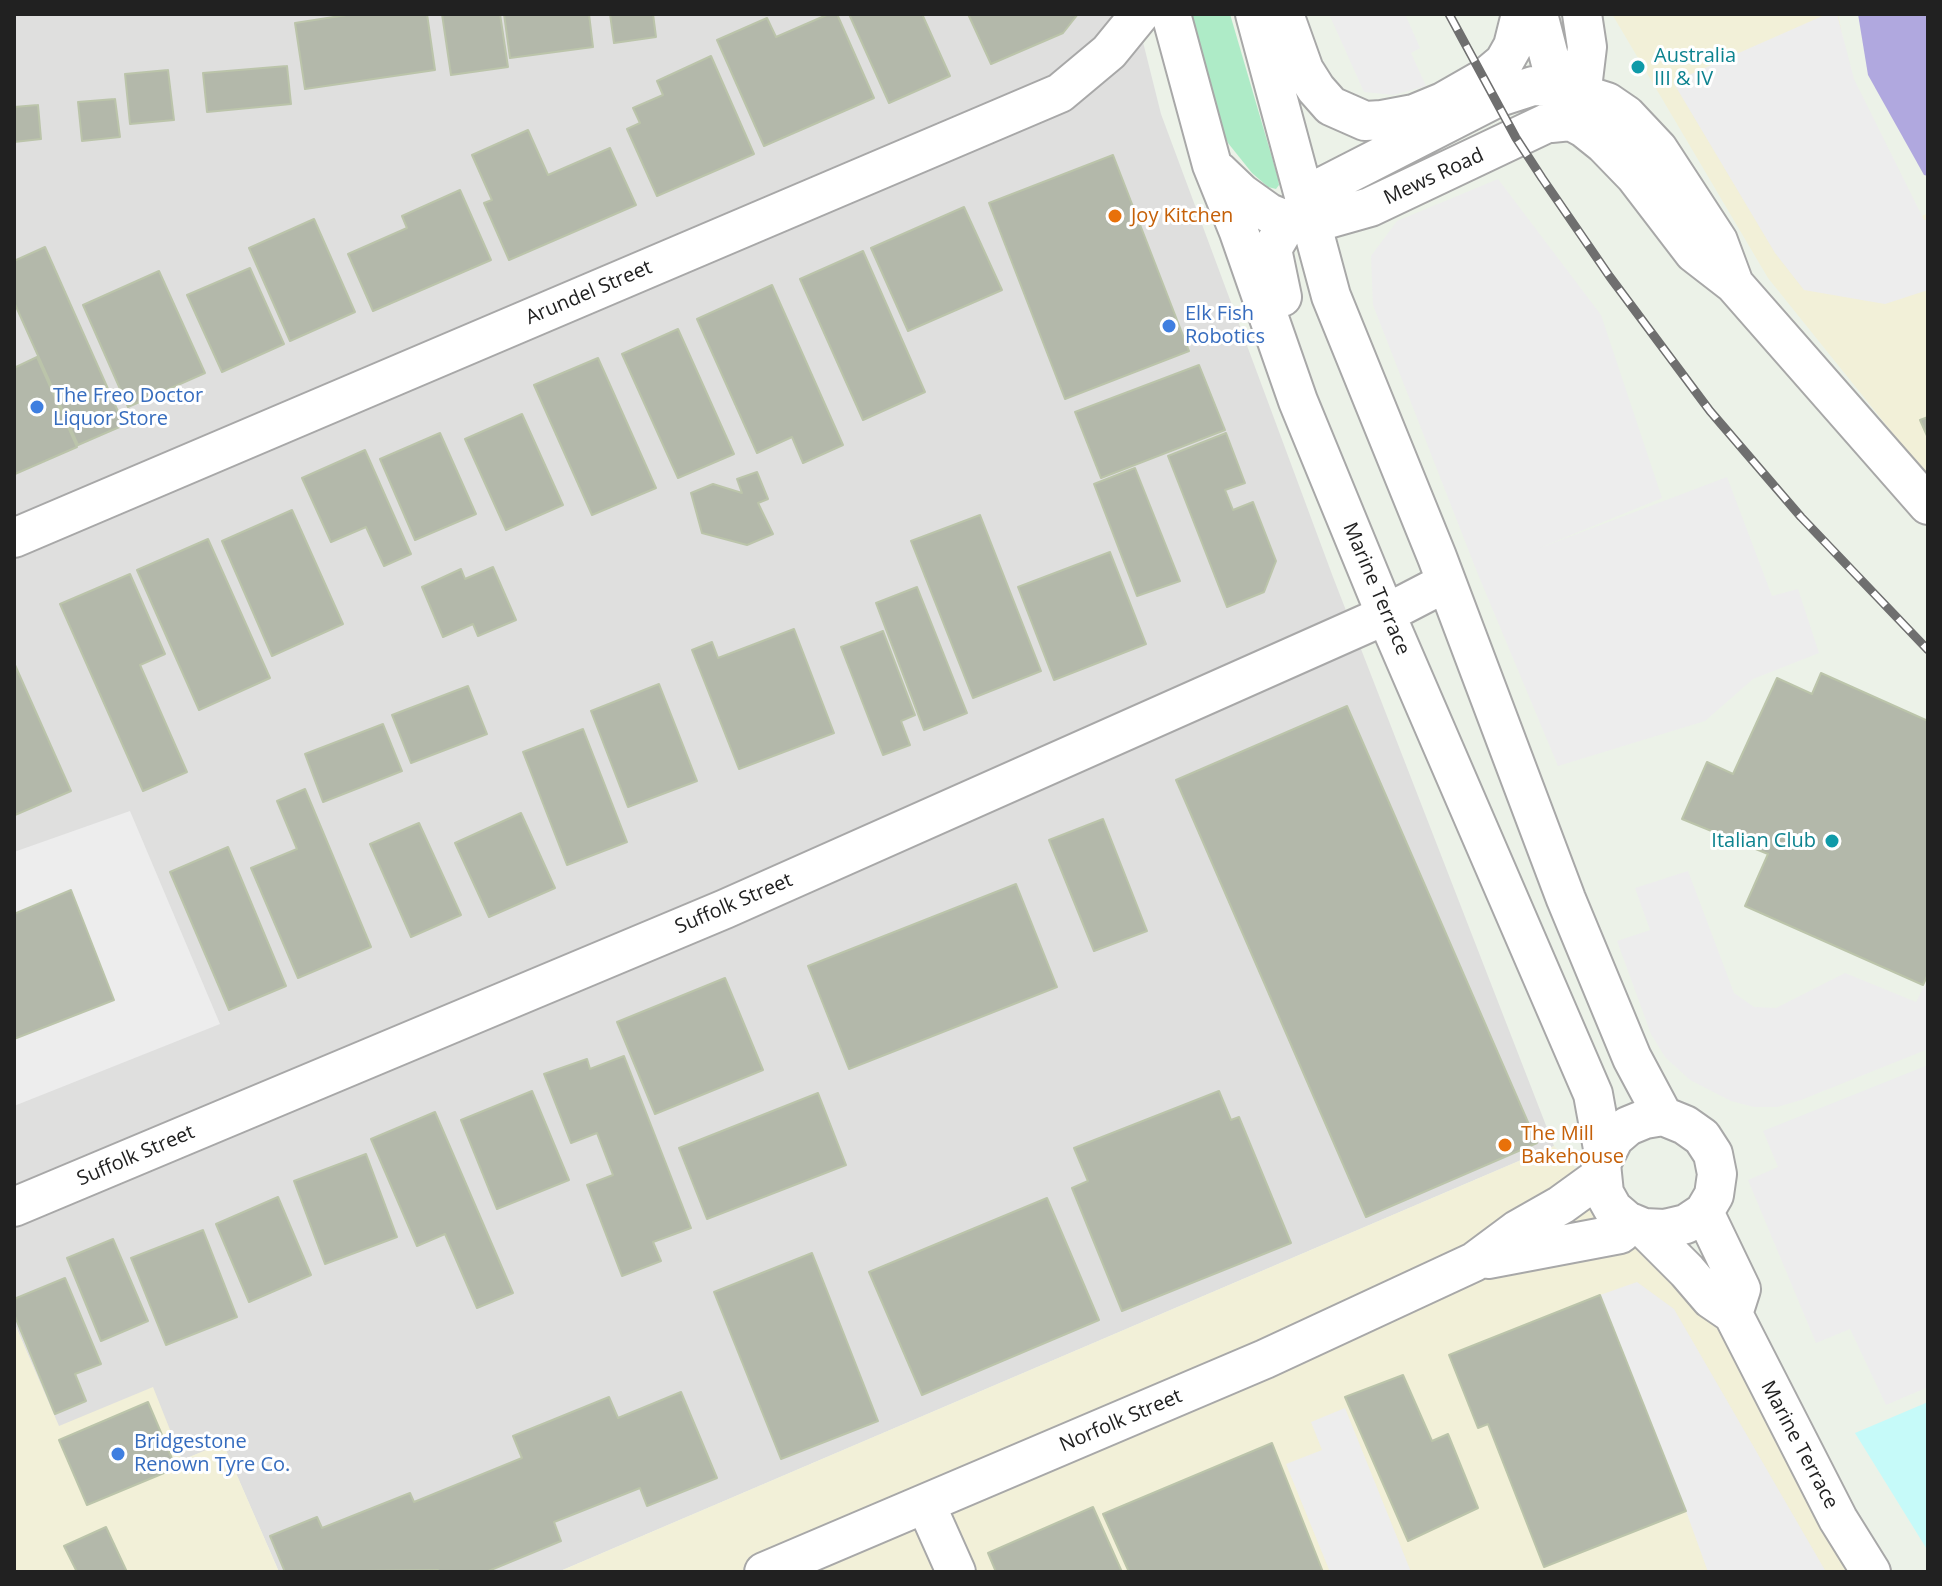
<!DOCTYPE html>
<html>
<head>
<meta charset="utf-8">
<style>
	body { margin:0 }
	#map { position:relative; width:1942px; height:1586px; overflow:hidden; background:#ecf2e8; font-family:"Open Sans",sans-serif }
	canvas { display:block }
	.frame { position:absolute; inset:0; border:16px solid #212121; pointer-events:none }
</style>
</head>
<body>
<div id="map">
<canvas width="1942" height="1586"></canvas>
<div class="frame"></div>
</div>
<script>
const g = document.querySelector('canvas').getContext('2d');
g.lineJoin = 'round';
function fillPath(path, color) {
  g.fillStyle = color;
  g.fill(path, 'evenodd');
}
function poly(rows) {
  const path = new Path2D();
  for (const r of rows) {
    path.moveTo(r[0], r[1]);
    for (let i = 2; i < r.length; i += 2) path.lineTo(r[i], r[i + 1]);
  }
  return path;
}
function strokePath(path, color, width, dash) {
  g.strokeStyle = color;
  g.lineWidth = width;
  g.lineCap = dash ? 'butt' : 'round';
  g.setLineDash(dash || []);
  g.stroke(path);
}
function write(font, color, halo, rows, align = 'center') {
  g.font = font + ' "Open Sans",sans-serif';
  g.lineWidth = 6;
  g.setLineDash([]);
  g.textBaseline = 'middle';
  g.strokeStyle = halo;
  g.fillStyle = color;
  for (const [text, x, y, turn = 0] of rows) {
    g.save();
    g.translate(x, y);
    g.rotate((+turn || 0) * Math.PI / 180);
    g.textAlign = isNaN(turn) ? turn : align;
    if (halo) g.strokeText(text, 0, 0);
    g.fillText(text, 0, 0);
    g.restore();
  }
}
const residential = poly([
	[14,14,1136,14,1161,114,1333,577,1554,1146,558,1572,279,1572,223,1444,182,1460,58,1426,14,1322]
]);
const commercial = poly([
	[1612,14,1838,14,1851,80,1920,217,1928,213,1928,477,1768,278],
	[1554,1146,1701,1300,1886,1572,558,1572],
	[14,1322,59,1426,153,1387,182,1460,223,1443,279,1572,14,1572]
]);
const grass = poly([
	[1183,14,1230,14,1278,178,1279,185,1276,189,1268,187,1252,173,1228,143,1207,99]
]);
const park = poly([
	[1928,1402,1928,1551,1855,1433]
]);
const parking = poly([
	[1329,14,1405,14,1420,48,1411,53,1426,86,1394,95,1364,92],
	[1827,14,1837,14,1854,79,1924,220,1928,219,1928,290,1885,304,1804,290,1775,253,1673,82],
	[1498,179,1601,315,1662,498,1537,549,1727,477,1772,596,1798,589,1819,653,1753,679,1705,721,1558,766,1477,572,1373,305,1371,256,1397,221],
	[130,811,220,1024,14,1106,14,852],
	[1688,871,1734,993,1754,1007,1776,1008,1845,973,1916,1002,1928,979,1928,1049,1801,1100,1777,1107,1754,1107,1731,1101,1690,1080,1665,1057,1651,1034,1617,941,1650,930,1635,888],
	[1928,1065,1928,1387,1886,1405,1850,1329,1816,1343,1748,1180,1778,1167,1763,1131],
	[1637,1282,1674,1309,1826,1572,1708,1572,1686,1511,1600,1295],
	[1345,1408,1411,1572,1330,1572,1286,1464,1322,1450,1311,1422]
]);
const water = poly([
	[1858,14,1928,14,1928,176,1924,175,1868,75]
]);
const building = poly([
	[353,14,427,14,435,70,305,89,295,23,353,14],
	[442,14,500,14,508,67,451,75,442,14],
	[504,14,589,14,593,47,510,58,504,14],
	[610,14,653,14,656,37,614,43,610,14],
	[829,14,837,14,874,98,764,146,717,40,767,18,776,37,829,14],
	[849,14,922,14,950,76,889,103,849,14],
	[968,14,1078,14,1063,33,991,64,968,14],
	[711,56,754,154,657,196,627,129,640,123,633,108,663,95,657,81,711,56],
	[287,66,291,104,207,112,203,73,287,66],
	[168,70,174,120,130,124,125,74,168,70],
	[115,99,120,137,82,141,78,102,115,99],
	[38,105,41,139,14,142,14,107,38,105],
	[528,130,548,175,610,148,636,205,509,260,484,203,492,200,472,155,528,130],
	[1113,155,1189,351,1065,399,989,203,1113,155],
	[460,190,491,260,373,311,348,254,407,228,402,216,460,190],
	[964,207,1002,290,908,331,871,248,964,207],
	[314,219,355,312,290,341,249,248,314,219],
	[45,247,124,425,78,445,14,302,14,261,45,247],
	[863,251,925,392,863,420,800,279,863,251],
	[250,268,284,344,222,372,187,295,250,268],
	[159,271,205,373,128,407,83,305,159,271],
	[772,285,843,445,803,463,792,437,757,453,697,319,772,285],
	[678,329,734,454,678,478,622,354,678,329],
	[37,357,77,447,15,474,14,368,37,357],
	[598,358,656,488,592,515,534,385,598,358],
	[1199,365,1225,430,1101,478,1075,412,1199,365],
	[522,414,563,505,506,530,465,439,522,414],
	[1928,417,1928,438,1920,420,1928,417],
	[440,433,476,514,415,540,380,459,440,433],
	[1226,433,1245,483,1225,490,1233,510,1253,502,1276,561,1264,592,1227,607,1168,456,1226,433],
	[365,450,411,554,384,566,366,527,331,542,302,478,365,450],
	[1135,468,1180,581,1137,596,1094,484,1135,468],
	[757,472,768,499,758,503,773,534,747,545,702,533,691,493,713,484,742,493,737,479,757,472],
	[292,510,343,624,272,656,222,541,292,510],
	[980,515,1041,671,973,698,911,541,980,515],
	[208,539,270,678,199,710,137,570,208,539],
	[1110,552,1146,644,1054,680,1018,587,1110,552],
	[493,567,516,620,478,636,473,624,443,637,422,587,461,569,465,579,493,567],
	[130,574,165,654,140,665,187,772,143,791,60,604,130,574],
	[917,587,967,713,924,730,876,603,917,587],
	[794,629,834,733,739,769,692,650,712,642,718,658,794,629],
	[883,631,915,715,901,721,910,745,883,755,841,647,883,631],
	[15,665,71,791,15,815,14,813,15,665],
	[1821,673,1928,721,1928,974,1923,985,1745,906,1768,854,1682,819,1707,762,1733,774,1777,678,1812,694,1821,673],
	[659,684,697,781,628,807,591,711,659,684],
	[468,686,487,734,411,763,392,715,468,686],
	[1347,706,1537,1143,1366,1217,1176,780,1347,706],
	[383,724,402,771,323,802,305,754,383,724],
	[583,729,627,842,567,865,523,752,583,729],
	[305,789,371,947,298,978,251,868,297,849,277,801,305,789],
	[521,813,555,888,489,917,455,843,521,813],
	[1103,819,1147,931,1094,951,1049,840,1103,819],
	[419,823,461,915,411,937,370,844,419,823],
	[228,847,286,986,229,1010,170,872,228,847],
	[1016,884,1057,987,849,1069,808,966,1016,884],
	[71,890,114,1000,14,1039,14,914,71,890],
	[725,978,763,1070,655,1114,617,1022,725,978],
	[624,1056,691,1228,653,1242,661,1261,622,1276,587,1185,613,1175,597,1133,571,1143,544,1074,587,1059,590,1069,624,1056],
	[532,1091,569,1180,497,1209,461,1120,532,1091],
	[1219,1091,1231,1120,1239,1117,1291,1243,1122,1311,1072,1188,1088,1181,1074,1148,1219,1091],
	[818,1093,846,1165,707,1219,679,1148,818,1093],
	[435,1112,513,1293,477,1308,445,1234,417,1246,371,1139,435,1112],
	[366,1154,397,1237,325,1264,294,1181,366,1154],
	[278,1197,311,1275,249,1302,216,1224,278,1197],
	[1047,1198,1099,1320,922,1395,869,1272,1047,1198],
	[203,1230,237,1317,166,1345,131,1258,203,1230],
	[113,1239,148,1321,101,1341,67,1258,113,1239],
	[812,1253,878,1421,781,1459,714,1292,812,1253],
	[65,1278,101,1364,75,1374,86,1401,55,1414,14,1314,14,1299,65,1278],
	[1600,1295,1686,1511,1544,1567,1488,1424,1478,1428,1449,1355,1600,1295],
	[1403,1375,1432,1441,1448,1434,1478,1508,1408,1541,1345,1397,1403,1375],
	[681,1392,717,1478,647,1506,640,1488,554,1522,561,1541,486,1572,439,1572,438,1570,285,1572,270,1536,317,1517,322,1528,410,1493,414,1502,522,1458,513,1436,609,1397,618,1418,681,1392],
	[148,1402,176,1468,87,1505,59,1440,148,1402],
	[1272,1443,1323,1572,1129,1572,1103,1514,1272,1443],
	[1093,1507,1122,1572,996,1572,988,1553,1093,1507],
	[106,1527,127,1572,77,1572,64,1546,106,1527]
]);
const minor = poly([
	[1171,14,1212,165,1239,232,1298,401,1386,615,1593,1094,1604,1154],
	[1255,14,1331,296,1437,557,1566,899,1632,1058,1663,1116],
	[1284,14,1304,70,1316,89,1331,106,1365,121,1382,120,1414,114,1443,102,1485,78,1504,62,1513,46,1521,14],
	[1538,14,1551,64,1572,104],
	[1551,123,1571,121,1584,128,1604,144,1635,176,1694,253,1734,284],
	[1218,171,1241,193,1269,213,1291,222,1310,224,1370,207,1566,114,1575,101,1583,80,1587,47,1582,14],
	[1282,297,1272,249,1282,232,1315,193,1324,186,1496,98,1533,86,1557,87,1588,96,1607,102,1626,115,1658,149,1718,241,1734,284,1928,505],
	[14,538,1060,93,1109,52,1140,14],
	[1663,1116,1685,1125,1702,1137,1713,1154,1717,1174,1714,1195,1704,1212,1686,1224,1665,1229,1644,1228,1627,1221,1613,1209,1604,1193,1601,1164,1614,1138,1628,1126,1645,1119,1663,1116],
	[14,1207,725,909,1368,623,1445,583],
	[1704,1212,1741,1289,1733,1314],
	[1644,1228,1687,1271,1711,1299,1733,1314,1838,1519,1871,1572],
	[1488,1259,1620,1234,1632,1223],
	[926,1505,956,1572],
	[764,1572,1265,1359,1474,1262,1517,1230,1561,1205,1601,1176]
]);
const rail = poly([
	[1449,14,1516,138,1542,178,1610,277,1710,411,1801,517,1928,650]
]);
const markers = [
	[1638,67,8,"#0f9aa8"],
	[1115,216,8,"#e8710a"],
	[1169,326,8,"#3f7fe0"],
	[37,407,8,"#3f7fe0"],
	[1832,841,8,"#0f9aa8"],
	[1505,1145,8,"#e8710a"],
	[118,1454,8,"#3f7fe0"]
];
const cultureNames = [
	["Australia",1654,56],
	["III & IV",1654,79],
	["Italian Club",1816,841,"right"]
];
const streetNames = [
	["Mews Road",1434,177,-25],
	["Arundel Street",589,293,-23],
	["Marine Terrace",1376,589,67],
	["Suffolk Street",734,904,-23],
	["Suffolk Street",136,1156,-23],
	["Norfolk Street",1121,1421,-23],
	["Marine Terrace",1799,1445,62]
];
const foodNames = [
	["Joy Kitchen",1131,216],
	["The Mill",1521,1134],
	["Bakehouse",1521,1157]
];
const shopNames = [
	["Elk Fish",1185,314],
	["Robotics",1185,337],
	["The Freo Doctor",53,396],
	["Liquor Store",53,419],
	["Bridgestone",134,1442],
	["Renown Tyre Co.",134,1465]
];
fillPath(residential, '#dfdfde');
fillPath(commercial, '#f2f0d8');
fillPath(grass, '#aeebc7');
fillPath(park, '#c6faf9');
fillPath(parking, '#ededed');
fillPath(water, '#b0a8df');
fillPath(building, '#b3b8aa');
strokePath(building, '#bbc4aa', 2);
strokePath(minor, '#a8a8a8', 42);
strokePath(minor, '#fff', 38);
strokePath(rail, '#6f6f6f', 9);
strokePath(rail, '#fff', 6, [18]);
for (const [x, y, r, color] of markers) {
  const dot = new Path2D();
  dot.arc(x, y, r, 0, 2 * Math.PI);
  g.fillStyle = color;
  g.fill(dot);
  strokePath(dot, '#fff', 3);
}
write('20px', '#0d838f', '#fff', cultureNames, 'left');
write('20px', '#212121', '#fff', streetNames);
write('20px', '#c56008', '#fff', foodNames, 'left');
write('20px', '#366cbe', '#fff', shopNames, 'left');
</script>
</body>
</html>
